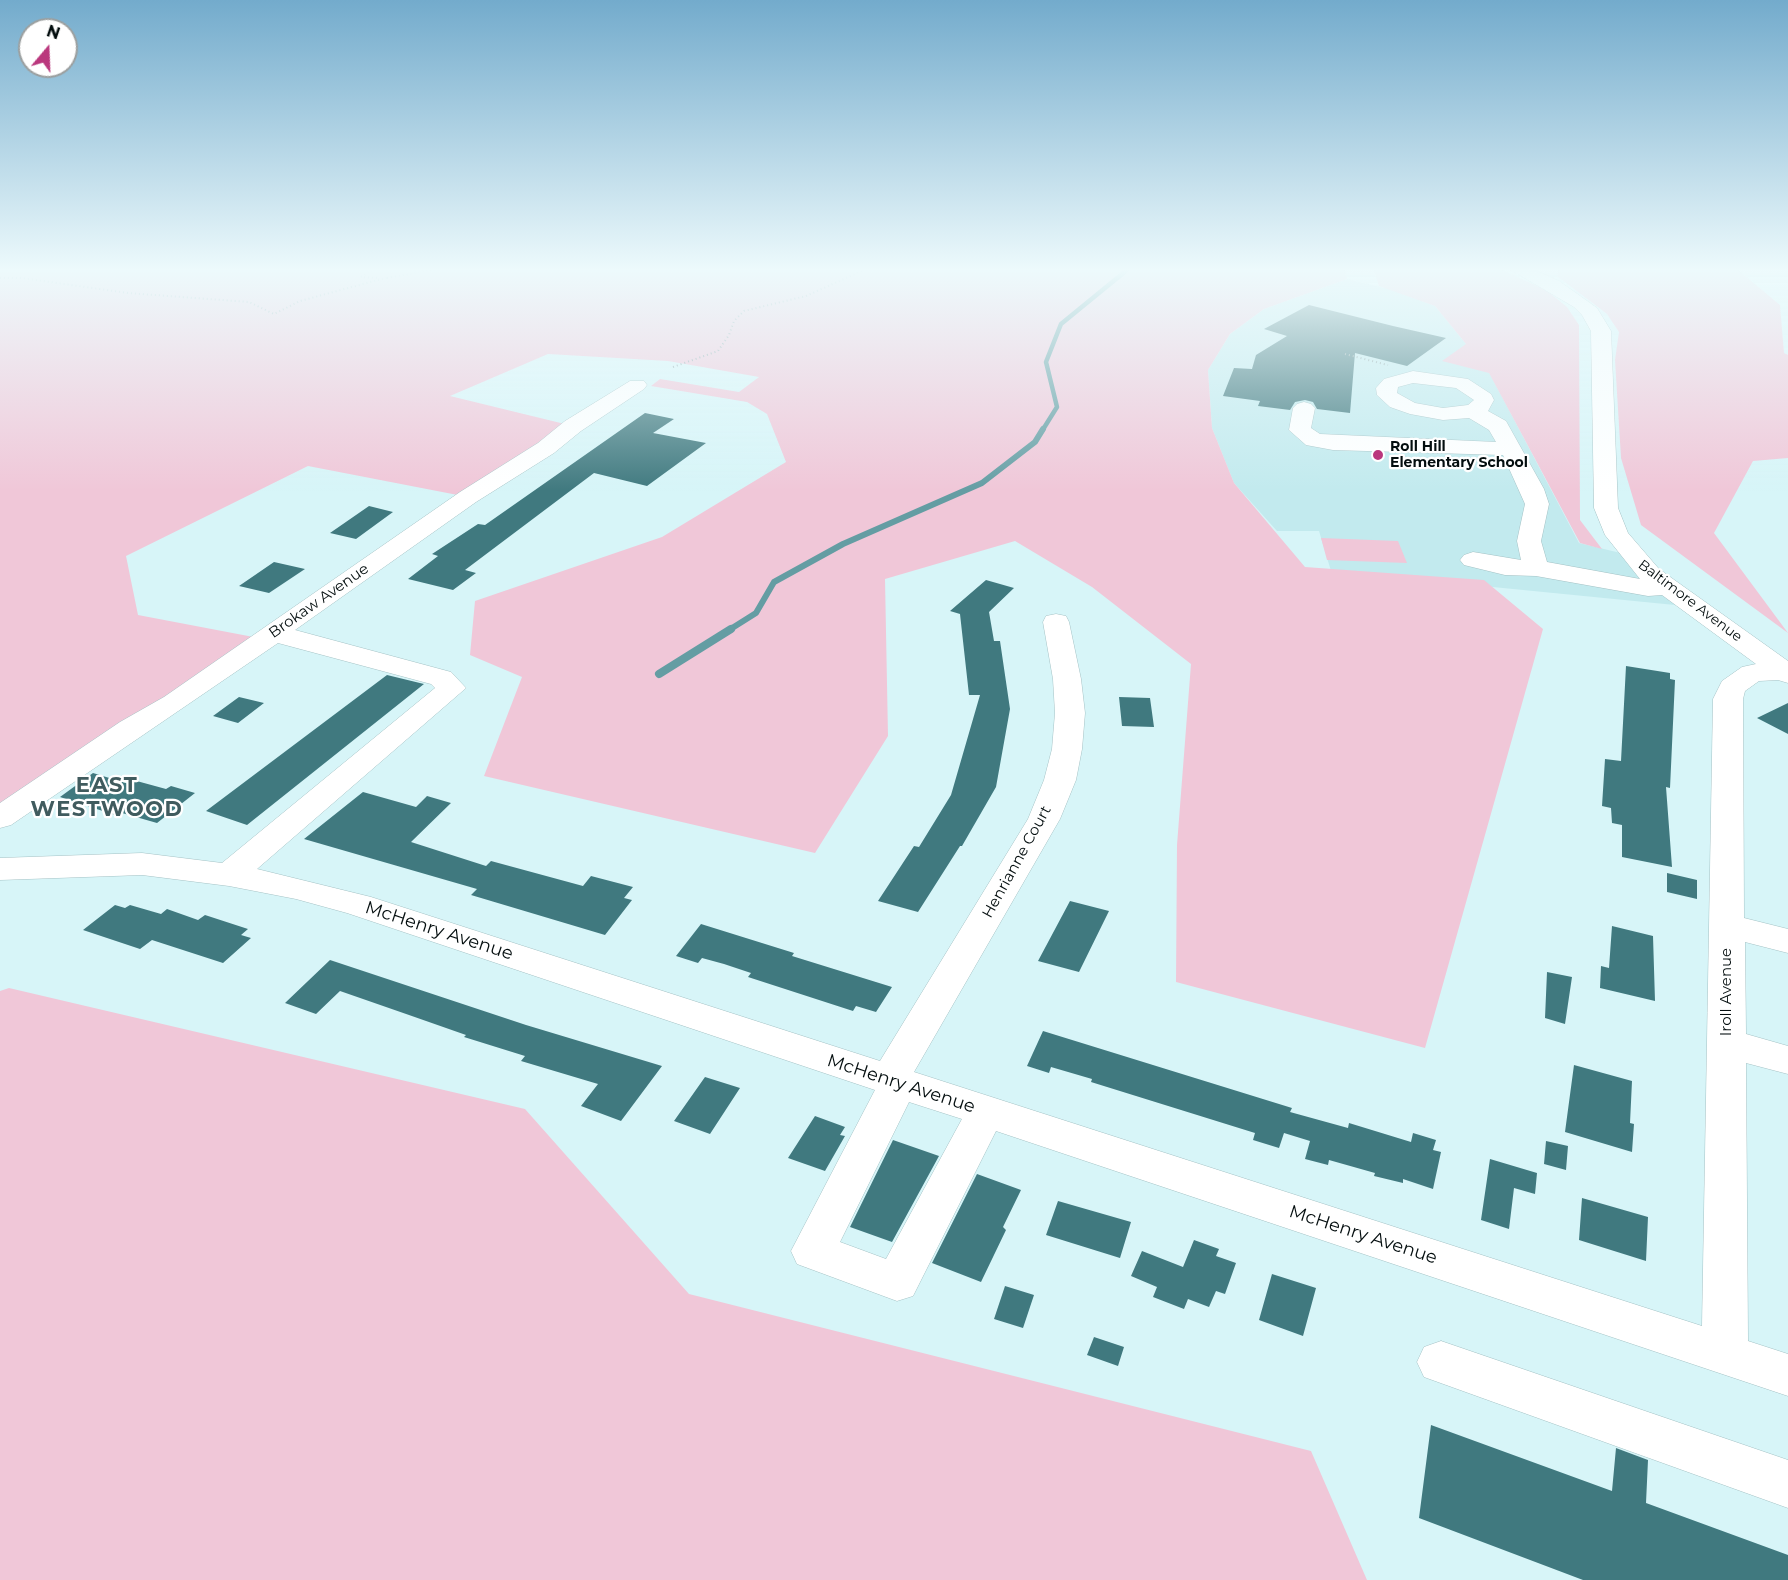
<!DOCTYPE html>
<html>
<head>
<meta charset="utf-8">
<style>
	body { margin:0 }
	#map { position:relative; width:1788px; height:1580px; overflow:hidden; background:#d7f5f8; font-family:Montserrat,sans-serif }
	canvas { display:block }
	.north { position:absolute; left:18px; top:18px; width:60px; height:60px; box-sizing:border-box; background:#fff; border:2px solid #9b9f9f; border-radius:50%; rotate:19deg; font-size:16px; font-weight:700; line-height:24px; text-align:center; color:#040e0f }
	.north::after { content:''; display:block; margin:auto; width:21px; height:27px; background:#ba377d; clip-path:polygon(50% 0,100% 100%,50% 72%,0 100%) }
</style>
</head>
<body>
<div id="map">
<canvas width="1788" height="1580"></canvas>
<div class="north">N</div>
</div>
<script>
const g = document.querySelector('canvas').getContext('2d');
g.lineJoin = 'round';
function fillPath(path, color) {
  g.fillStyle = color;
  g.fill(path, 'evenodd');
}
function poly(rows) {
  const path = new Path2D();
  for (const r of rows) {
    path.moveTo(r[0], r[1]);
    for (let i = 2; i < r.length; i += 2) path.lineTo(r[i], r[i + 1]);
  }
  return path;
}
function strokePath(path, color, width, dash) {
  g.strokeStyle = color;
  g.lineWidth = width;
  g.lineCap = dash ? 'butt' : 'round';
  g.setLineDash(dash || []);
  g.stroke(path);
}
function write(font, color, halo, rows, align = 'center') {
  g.font = font + ' Montserrat,sans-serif';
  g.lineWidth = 4.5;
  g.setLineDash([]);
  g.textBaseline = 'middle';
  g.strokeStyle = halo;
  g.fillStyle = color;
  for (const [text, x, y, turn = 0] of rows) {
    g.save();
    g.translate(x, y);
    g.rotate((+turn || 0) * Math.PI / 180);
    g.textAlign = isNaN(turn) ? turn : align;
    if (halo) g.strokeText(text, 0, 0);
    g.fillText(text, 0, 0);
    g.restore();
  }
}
const built = poly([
	[1347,279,1390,289,1435,306,1489,372,1579,543,1633,556,1695,607,1331,571,1319,531,1277,531,1234,483,1212,428,1208,370,1230,334,1264,309]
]);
const green = poly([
	[0,270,1344,270,1347,279,1264,309,1230,334,1208,370,1212,428,1234,483,1305,567,1484,580,1543,629,1425,1048,1176,982,1177,845,1191,664,1092,587,1015,541,885,579,888,736,815,853,484,776,522,677,470,655,475,601,662,537,786,462,767,414,747,402,651,386,660,379,739,392,759,377,668,361,548,354,450,396,573,426,468,497,308,466,126,556,138,615,264,639,0,818],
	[1374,270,1502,270,1546,290,1567,307,1579,325,1580,520,1602,549,1580,543,1489,373,1442,361,1466,344,1435,306,1379,286],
	[1559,270,1738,270,1780,305,1784,353,1788,355,1788,458,1753,461,1714,533,1788,633,1641,525,1621,458,1615,360,1619,332,1607,314,1557,276],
	[1321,538,1398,541,1407,563,1327,560],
	[9,988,525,1109,689,1294,1311,1451,1367,1580,0,1580,0,991]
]);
const streamFar2 = poly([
	[1042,431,1057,407,1046,362,1061,324,1127,270]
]);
const streamFar1 = poly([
	[729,630,756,613,774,582,843,544,982,483,1035,442,1043,429]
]);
const stream = poly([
	[659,674,731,629]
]);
const building = poly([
	[1309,305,1393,326,1446,338,1407,366,1355,353,1350,413,1317,409,1313,402,1305,400,1295,402,1290,410,1258,406,1260,401,1223,396,1234,368,1252,369,1256,355,1287,336,1264,329],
	[645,413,674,419,653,433,706,443,647,486,594,473,465,570,476,573,453,590,408,579,438,556,432,554,478,524,485,525],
	[369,506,393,512,356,539,330,533],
	[274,562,305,569,269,593,239,586],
	[986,580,1014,588,989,612,994,641,1000,641,1010,709,996,787,962,846,960,846,918,912,878,901,914,846,919,847,951,795,980,695,969,695,960,614,950,611],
	[1626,666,1670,673,1670,679,1675,680,1670,788,1666,787,1672,867,1622,857,1622,825,1612,823,1611,808,1602,806,1605,759,1621,761],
	[387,675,424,684,247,825,206,811],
	[239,697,264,703,238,723,213,716],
	[1119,697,1150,698,1154,727,1122,726],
	[1788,703,1788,734,1757,718],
	[93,773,129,784,133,780,166,789,171,786,195,793,157,823,122,813,118,816,60,797],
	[363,792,416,807,427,796,451,803,411,842,486,866,491,861,583,886,591,876,633,887,624,898,632,900,605,935,471,895,477,889,304,839],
	[1667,873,1697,880,1697,899,1667,892],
	[1070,901,1109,911,1079,972,1038,961],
	[115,905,125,908,130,905,161,914,167,909,198,920,205,915,248,929,241,935,251,938,223,963,152,940,140,949,83,930],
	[701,924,794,953,792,956,892,987,876,1012,856,1006,853,1011,748,977,751,973,724,964,702,958,698,963,676,956],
	[1612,926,1653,936,1655,1001,1600,988,1601,966,1609,968],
	[330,960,526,1025,662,1066,621,1121,581,1106,598,1084,521,1061,525,1056,464,1037,466,1035,409,1015,340,991,316,1014,285,1003],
	[1547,972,1572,977,1565,1024,1545,1018],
	[1043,1031,1292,1108,1290,1112,1348,1128,1349,1123,1411,1142,1413,1133,1436,1140,1433,1150,1441,1152,1433,1189,1403,1179,1403,1183,1374,1176,1375,1173,1329,1160,1328,1165,1305,1159,1310,1141,1284,1133,1279,1148,1253,1140,1255,1133,1091,1082,1092,1079,1051,1067,1049,1073,1027,1066],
	[1574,1065,1632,1081,1630,1123,1634,1124,1632,1152,1565,1132],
	[705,1077,740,1088,710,1134,674,1121],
	[815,1116,845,1127,840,1135,845,1136,825,1171,788,1158],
	[893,1140,939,1156,892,1242,850,1227],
	[1546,1141,1568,1146,1566,1170,1544,1164],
	[1490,1159,1537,1173,1535,1194,1514,1188,1509,1229,1481,1220],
	[977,1174,1021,1190,1003,1227,1006,1230,981,1282,932,1263],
	[1582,1198,1648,1217,1646,1261,1579,1240],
	[1058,1201,1131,1222,1120,1258,1046,1235],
	[1194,1240,1219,1249,1216,1256,1236,1263,1225,1294,1216,1291,1209,1307,1188,1299,1184,1309,1153,1297,1157,1287,1131,1276,1142,1251,1183,1267],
	[1272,1274,1316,1288,1303,1336,1259,1320],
	[1005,1286,1034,1295,1023,1328,994,1319],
	[1094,1337,1124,1347,1118,1366,1087,1355],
	[1431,1425,1612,1491,1616,1448,1648,1460,1646,1503,1788,1555,1788,1580,1583,1580,1419,1518]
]);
const path = poly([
	[372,270,361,277,380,278],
	[0,278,22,278,128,293,249,302,274,314,300,301,389,277],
	[387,278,431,270],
	[1345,354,1388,365],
	[673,367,718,351,729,335,734,321,744,311,806,296,864,270]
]);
const minor = poly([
	[1511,270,1535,270,1559,281,1597,308,1611,331,1618,508,1628,533,1659,569,1788,661,1788,683,1778,680,1759,681,1745,691,1743,699,1744,918,1788,929,1788,953,1745,942,1746,1034,1788,1046,1788,1074,1746,1063,1748,1341,1788,1354,1788,1396,996,1131,913,1296,897,1301,797,1264,791,1251,875,1090,347,913,296,899,229,886,142,875,0,880,0,858,142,853,222,863,435,688,431,684,278,643,11,825,0,828,0,803,120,722,164,697,460,492,538,443,565,421,630,381,644,381,647,385,644,389,581,431,554,453,476,502,295,630,451,672,466,688,257,869,371,897,880,1061,1028,819,1044,780,1052,749,1055,713,1053,679,1043,622,1046,616,1056,614,1066,616,1069,622,1081,679,1085,713,1082,749,1076,780,1060,819,914,1072,1702,1326,1713,699,1722,681,1742,667,1756,664,1662,595,1648,596,1536,576,1505,575,1464,565,1460,560,1464,555,1473,552,1521,560,1517,541,1525,504,1503,455,1333,450,1306,445,1289,430,1293,408,1297,404,1304,402,1311,404,1315,408,1311,428,1320,434,1496,442,1489,430,1469,418,1443,420,1410,414,1390,407,1377,395,1376,388,1384,379,1413,371,1468,379,1491,394,1494,400,1488,411,1506,421,1544,489,1549,504,1541,541,1547,562,1640,579,1605,535,1594,508,1591,331,1582,315,1574,307,1511,270],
	[1413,383,1456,388,1474,400,1468,405,1443,408,1415,403,1397,393,1398,387,1413,383],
	[909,1102,962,1119,886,1259,840,1242,909,1102],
	[1441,1341,1788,1460,1788,1508,1424,1377,1417,1362,1424,1347,1441,1341]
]);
const markers = [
	[1378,455,6,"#ba377d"]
];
const farPoinames = [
	["Roll Hill",1390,447],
	["Elementary School",1390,463]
];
const farStreetnames = [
	["Baltimore Avenue",1690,601,37]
];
const streetNames = [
	["Brokaw Avenue",319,601,-35],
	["Henrianne Court",1017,862,-61],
	["Iroll Avenue",1727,992,-90]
];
const nearStreetnames = [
	["McHenry Avenue",439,931,18],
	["McHenry Avenue",901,1084,18],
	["McHenry Avenue",1363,1235,18]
];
const districtNames = [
	["EAST",107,786],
	["WESTWOOD",107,810]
];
fillPath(built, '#c2eaee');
fillPath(green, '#f0c7d8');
strokePath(streamFar2, '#649da3', 4.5);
strokePath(streamFar1, '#649da3', 6);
strokePath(stream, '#649da3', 8);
fillPath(building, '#40797f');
strokePath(minor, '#a5c2c5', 1);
strokePath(path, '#91a8ab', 2, [1, 3]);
fillPath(minor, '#fff');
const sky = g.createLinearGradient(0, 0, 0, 491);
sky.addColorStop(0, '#73abcc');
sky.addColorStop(0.55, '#edfafc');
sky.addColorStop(1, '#edfafc00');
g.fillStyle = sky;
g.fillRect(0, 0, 1788, 491);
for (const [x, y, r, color] of markers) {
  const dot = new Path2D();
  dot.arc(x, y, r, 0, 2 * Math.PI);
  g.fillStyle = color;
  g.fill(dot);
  strokePath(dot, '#fff', 2);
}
write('bold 14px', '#040e0f', '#fff', farPoinames, 'left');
write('14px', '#040e0f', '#fff', farStreetnames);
write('15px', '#040e0f', '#fff', streetNames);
write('18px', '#040e0f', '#fff', nearStreetnames);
g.letterSpacing = '1.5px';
write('bold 21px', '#405b5e', '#fff', districtNames);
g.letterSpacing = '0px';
</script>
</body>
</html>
